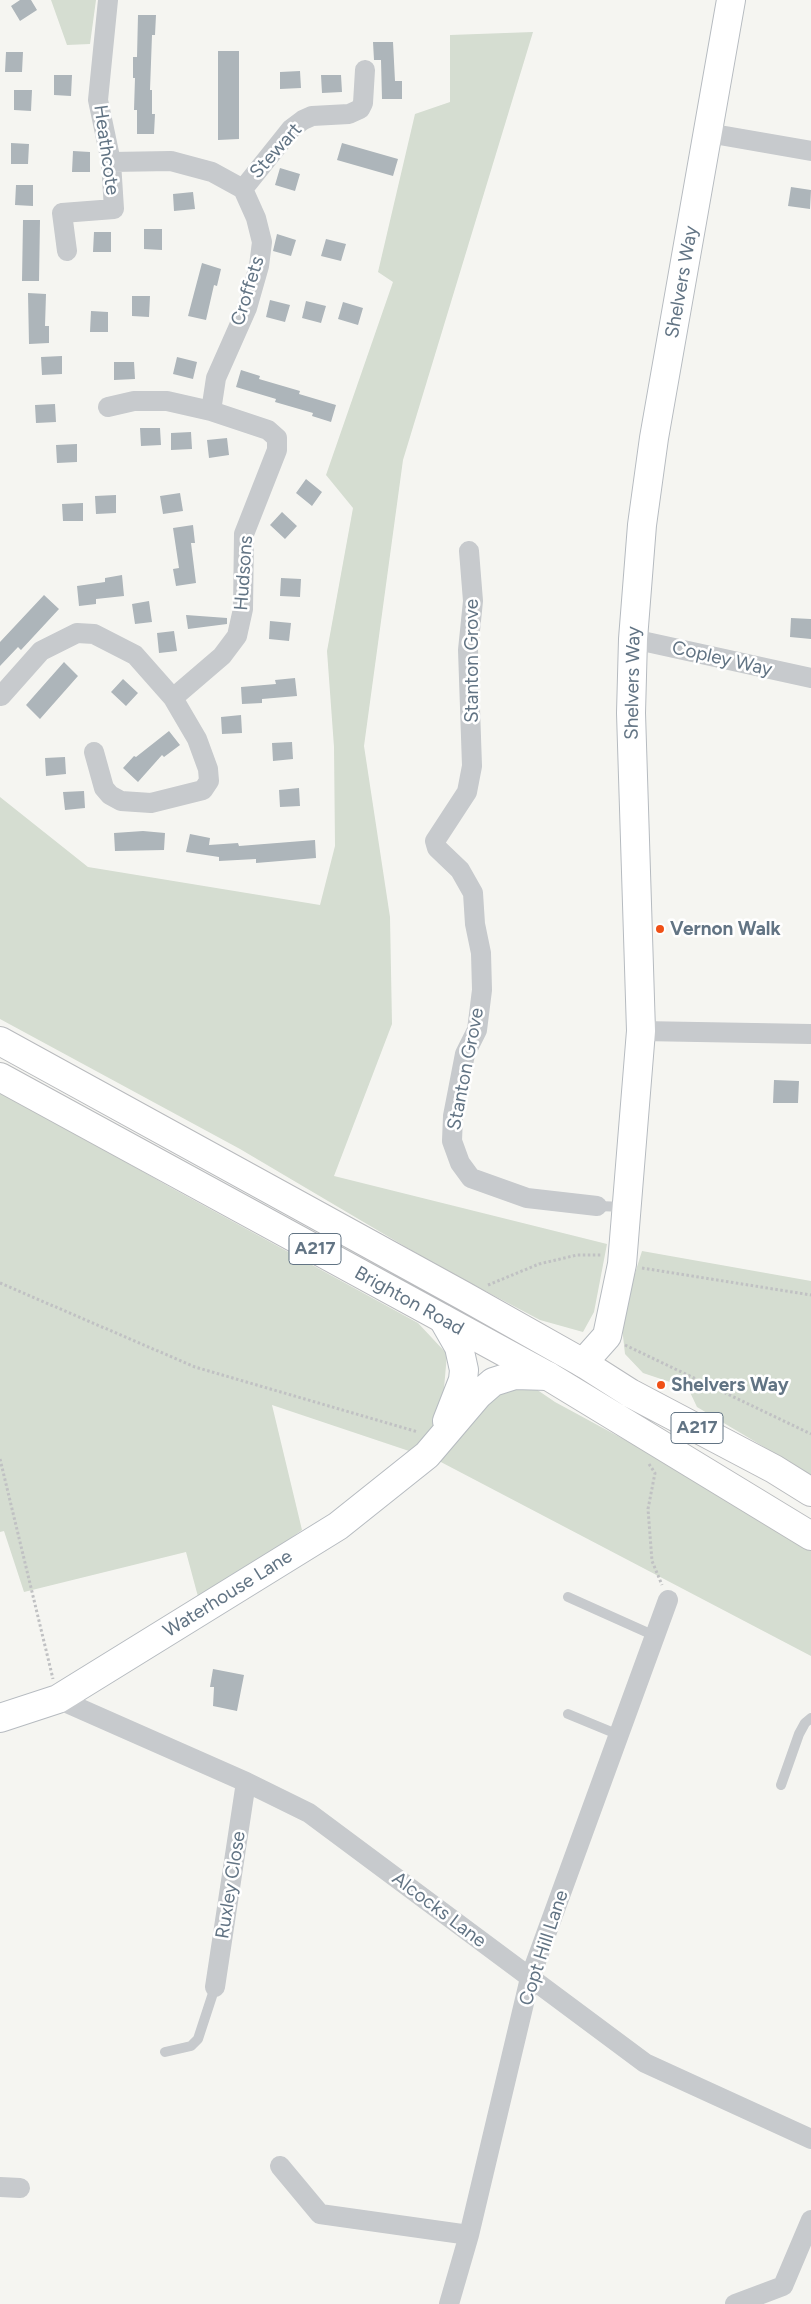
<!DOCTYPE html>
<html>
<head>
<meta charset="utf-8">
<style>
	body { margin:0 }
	canvas { display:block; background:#f5f5f1 }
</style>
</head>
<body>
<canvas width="811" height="2304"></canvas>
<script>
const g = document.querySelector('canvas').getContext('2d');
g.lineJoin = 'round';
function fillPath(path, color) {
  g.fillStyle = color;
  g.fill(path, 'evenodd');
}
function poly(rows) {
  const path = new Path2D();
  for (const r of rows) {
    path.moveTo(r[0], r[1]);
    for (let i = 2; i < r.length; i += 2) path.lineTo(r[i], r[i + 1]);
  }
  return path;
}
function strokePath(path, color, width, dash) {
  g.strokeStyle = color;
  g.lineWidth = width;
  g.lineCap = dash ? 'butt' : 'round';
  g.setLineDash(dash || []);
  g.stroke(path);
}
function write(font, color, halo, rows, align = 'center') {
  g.font = font + ' Figtree,sans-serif';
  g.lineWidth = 5;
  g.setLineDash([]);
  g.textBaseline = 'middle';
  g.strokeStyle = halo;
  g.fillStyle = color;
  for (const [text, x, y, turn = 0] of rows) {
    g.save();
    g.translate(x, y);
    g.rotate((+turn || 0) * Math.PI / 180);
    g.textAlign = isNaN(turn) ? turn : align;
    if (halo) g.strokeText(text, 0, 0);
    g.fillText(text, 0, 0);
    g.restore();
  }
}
const green = poly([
	[51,0,96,0,90,44,67,45],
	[533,32,403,460,364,746,390,917,392,1024,334,1176,607,1244,594,1312,583,1332,540,1320,438,1266,240,1149,0,1019,0,797,88,867,320,905,335,846,334,747,327,651,353,508,326,475,393,282,378,272,415,114,450,102,450,35],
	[0,1090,168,1186,418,1323,447,1354,443,1400,431,1436,415,1453,272,1405,302,1530,200,1604,186,1552,24,1592,4,1531,0,1532],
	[642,1251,811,1281,811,1475,697,1407,688,1388,643,1373,625,1354,621,1318],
	[530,1385,555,1402,662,1460,811,1551,811,1656,437,1460,481,1405,505,1387]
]);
const building = poly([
	[20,0,31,0,37,10,20,21,11,6],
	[138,15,156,15,155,35,152,35,150,90,152,90,152,114,155,114,154,134,137,134,137,110,134,110,135,78,133,78,133,57,137,57],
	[373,42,393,42,395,81,402,81,402,99,382,99,381,60,374,60],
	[218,51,239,51,239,139,218,140],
	[6,52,23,52,22,72,5,72],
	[300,71,301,88,280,89,280,72],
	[54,75,72,75,71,96,54,95],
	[321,75,341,75,342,92,322,93],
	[14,90,32,90,31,111,14,110],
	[11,143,29,144,28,164,11,164],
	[342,143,398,159,393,176,337,160],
	[73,151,90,152,90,172,72,172],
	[280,168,300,174,295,191,275,185],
	[16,185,33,185,33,206,15,205],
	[791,187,811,190,810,209,788,206],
	[193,192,195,209,174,211,173,194],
	[23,220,40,220,39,281,22,281],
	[144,229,162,229,162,250,144,249],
	[94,232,111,232,111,252,93,252],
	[277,234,296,240,291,256,273,251],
	[326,239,346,244,341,261,321,256],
	[202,263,221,269,217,286,214,285,206,320,188,316],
	[28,293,46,294,45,326,49,326,49,343,29,344],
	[132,296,150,296,149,317,132,316],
	[270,300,290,305,285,322,266,317],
	[306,301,326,306,321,323,302,318],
	[343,302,363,308,358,325,338,319],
	[91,311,108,312,108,332,90,332],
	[62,356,62,374,42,375,41,357],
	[177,357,197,362,193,379,173,374],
	[114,362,134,362,135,379,114,380],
	[241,370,260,376,259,379,300,391,299,394,336,405,331,422,312,416,313,413,275,402,276,399,236,387],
	[55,404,56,422,36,423,35,405],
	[140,428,160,428,161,445,141,446],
	[191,432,192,449,171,450,171,433],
	[227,438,229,455,209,458,207,440],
	[77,444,77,462,57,463,56,445],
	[306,479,322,492,312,506,296,493],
	[180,493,183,511,163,514,160,496],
	[116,495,116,513,96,514,95,496],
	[83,503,83,521,63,521,62,504],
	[282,512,297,526,285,539,270,525],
	[193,525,195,543,191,543,196,583,176,586,173,569,179,568,173,528],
	[122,575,124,596,96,599,96,604,79,606,77,586,105,582,105,578],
	[281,578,301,579,300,597,280,596],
	[44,595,59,609,21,650,18,647,0,666,0,642],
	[149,601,152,622,135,624,132,604],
	[186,615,227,618,227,624,188,629],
	[791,618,811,619,811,639,790,637],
	[270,621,291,623,289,641,269,639],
	[174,631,177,651,159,653,157,633],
	[64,662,78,676,40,719,26,705],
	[295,678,297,696,262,699,262,703,242,704,241,687,276,684,275,680],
	[123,679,138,693,126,706,111,692],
	[241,715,242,733,222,734,221,717],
	[169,731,180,745,164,757,162,755,138,782,123,768,134,756,136,757],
	[292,742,293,759,273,761,272,743],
	[65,757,66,774,46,776,45,758],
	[299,788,300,806,280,807,279,790],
	[84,791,85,808,65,810,63,792],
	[143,831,165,833,164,850,115,851,114,833],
	[190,834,210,838,209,845,238,843,239,846,315,840,316,858,256,863,256,859,219,861,219,857,186,852],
	[774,1080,799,1081,798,1103,773,1103],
	[213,1669,244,1675,237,1711,213,1706,214,1687,210,1687]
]);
const path = poly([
	[642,1268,811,1295],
	[0,1283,195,1367,418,1432],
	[488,1285,539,1264,577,1255,602,1255],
	[625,1345,811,1434],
	[0,1459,53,1679],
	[649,1464,655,1473,648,1509,652,1561,662,1585]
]);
const lane = poly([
	[597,1206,626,1207],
	[568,1597,655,1636],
	[568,1714,619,1735],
	[781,1785,799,1734,805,1723,811,1718],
	[165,2052,191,2046,198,2039,215,1987]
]);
const street = poly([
	[708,133,811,151],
	[111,162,171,161,212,172,243,189,256,218,262,242,259,266,247,308,216,378,211,411],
	[243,189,291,129,303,120,312,116,349,114,360,109,363,103,365,70],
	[67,251,62,213,114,209,111,162,98,100,108,0],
	[108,407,134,401,167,401,211,411,268,430,277,438,277,450,244,534,243,609,237,636,222,656,173,698],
	[469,551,473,601,468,650,472,766,467,792,435,841,437,848,460,870,473,893,475,924,481,953,482,990,477,1030,465,1054,453,1116,452,1141,460,1163,471,1178,527,1198,597,1206],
	[633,639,811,678],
	[1,696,41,651,77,633,94,634,135,655,173,698,197,739,208,769,209,781,203,790,151,803,121,801,110,795,104,788,94,752],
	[641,1031,811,1034],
	[58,1699,246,1782,309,1813,645,2063,811,2139],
	[215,1987,246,1782],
	[280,2166,320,2214,469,2235],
	[0,2187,20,2188],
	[449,2304,469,2235,530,1978,668,1600],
	[735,2304,783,2286,811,2220]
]);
const secondary = poly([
	[443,1319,459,1347,464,1370,463,1380,447,1421],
	[583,1363,607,1336,622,1264,641,1031,631,713,633,639,642,525,654,438,731,0],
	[0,1718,58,1699,338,1526,427,1455,478,1395,493,1382,515,1375,548,1376]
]);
const highway = poly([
	[0,1041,464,1296,583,1363,630,1393,774,1469,811,1492],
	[0,1077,548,1376,811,1536]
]);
const markers = [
	[660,929,5,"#f05016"],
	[661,1385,5,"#f05016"]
];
const shields = [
	[315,1249,52],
	[697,1428,52]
];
const shieldNames = [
	["A217",315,1249],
	["A217",697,1428]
];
const streetNames = [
	["Heathcote",106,150,82],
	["Stewart",276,151,-48],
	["Shelvers Way",682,282,-80],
	["Croffets",248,291,-73],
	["Hudsons",244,573,-86],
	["Copley Way",722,659,13],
	["Stanton Grove",472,661,-90],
	["Shelvers Way",633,683,-89],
	["Stanton Grove",466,1069,-79],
	["Brighton Road",409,1301,29],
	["Waterhouse Lane",228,1594,-32],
	["Ruxley Close",231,1885,-81],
	["Alcocks Lane",439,1910,37],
	["Copt Hill Lane",544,1948,-72]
];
const poiNames = [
	["Vernon Walk",670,929],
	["Shelvers Way",671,1385]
];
fillPath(green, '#d5ddd1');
fillPath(building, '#adb5ba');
strokePath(secondary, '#b6bbc0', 30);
strokePath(highway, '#b9bbbe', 30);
strokePath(path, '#c0c1c3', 3, [2.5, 2.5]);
strokePath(lane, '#c7cacd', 10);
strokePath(street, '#c7cacd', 20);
strokePath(secondary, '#fff', 28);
strokePath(highway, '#fff', 28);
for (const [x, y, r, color] of markers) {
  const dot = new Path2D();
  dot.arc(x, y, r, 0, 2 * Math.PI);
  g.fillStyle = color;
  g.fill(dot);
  strokePath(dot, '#fff', 2);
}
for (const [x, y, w] of shields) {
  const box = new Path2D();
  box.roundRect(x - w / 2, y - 15.5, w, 31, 4);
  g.fillStyle = '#fff';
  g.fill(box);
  strokePath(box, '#627484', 1);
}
write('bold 18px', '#627484', null, shieldNames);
write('19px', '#627484', '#fff', streetNames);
write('bold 19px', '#627484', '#fff', poiNames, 'left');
</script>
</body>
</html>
